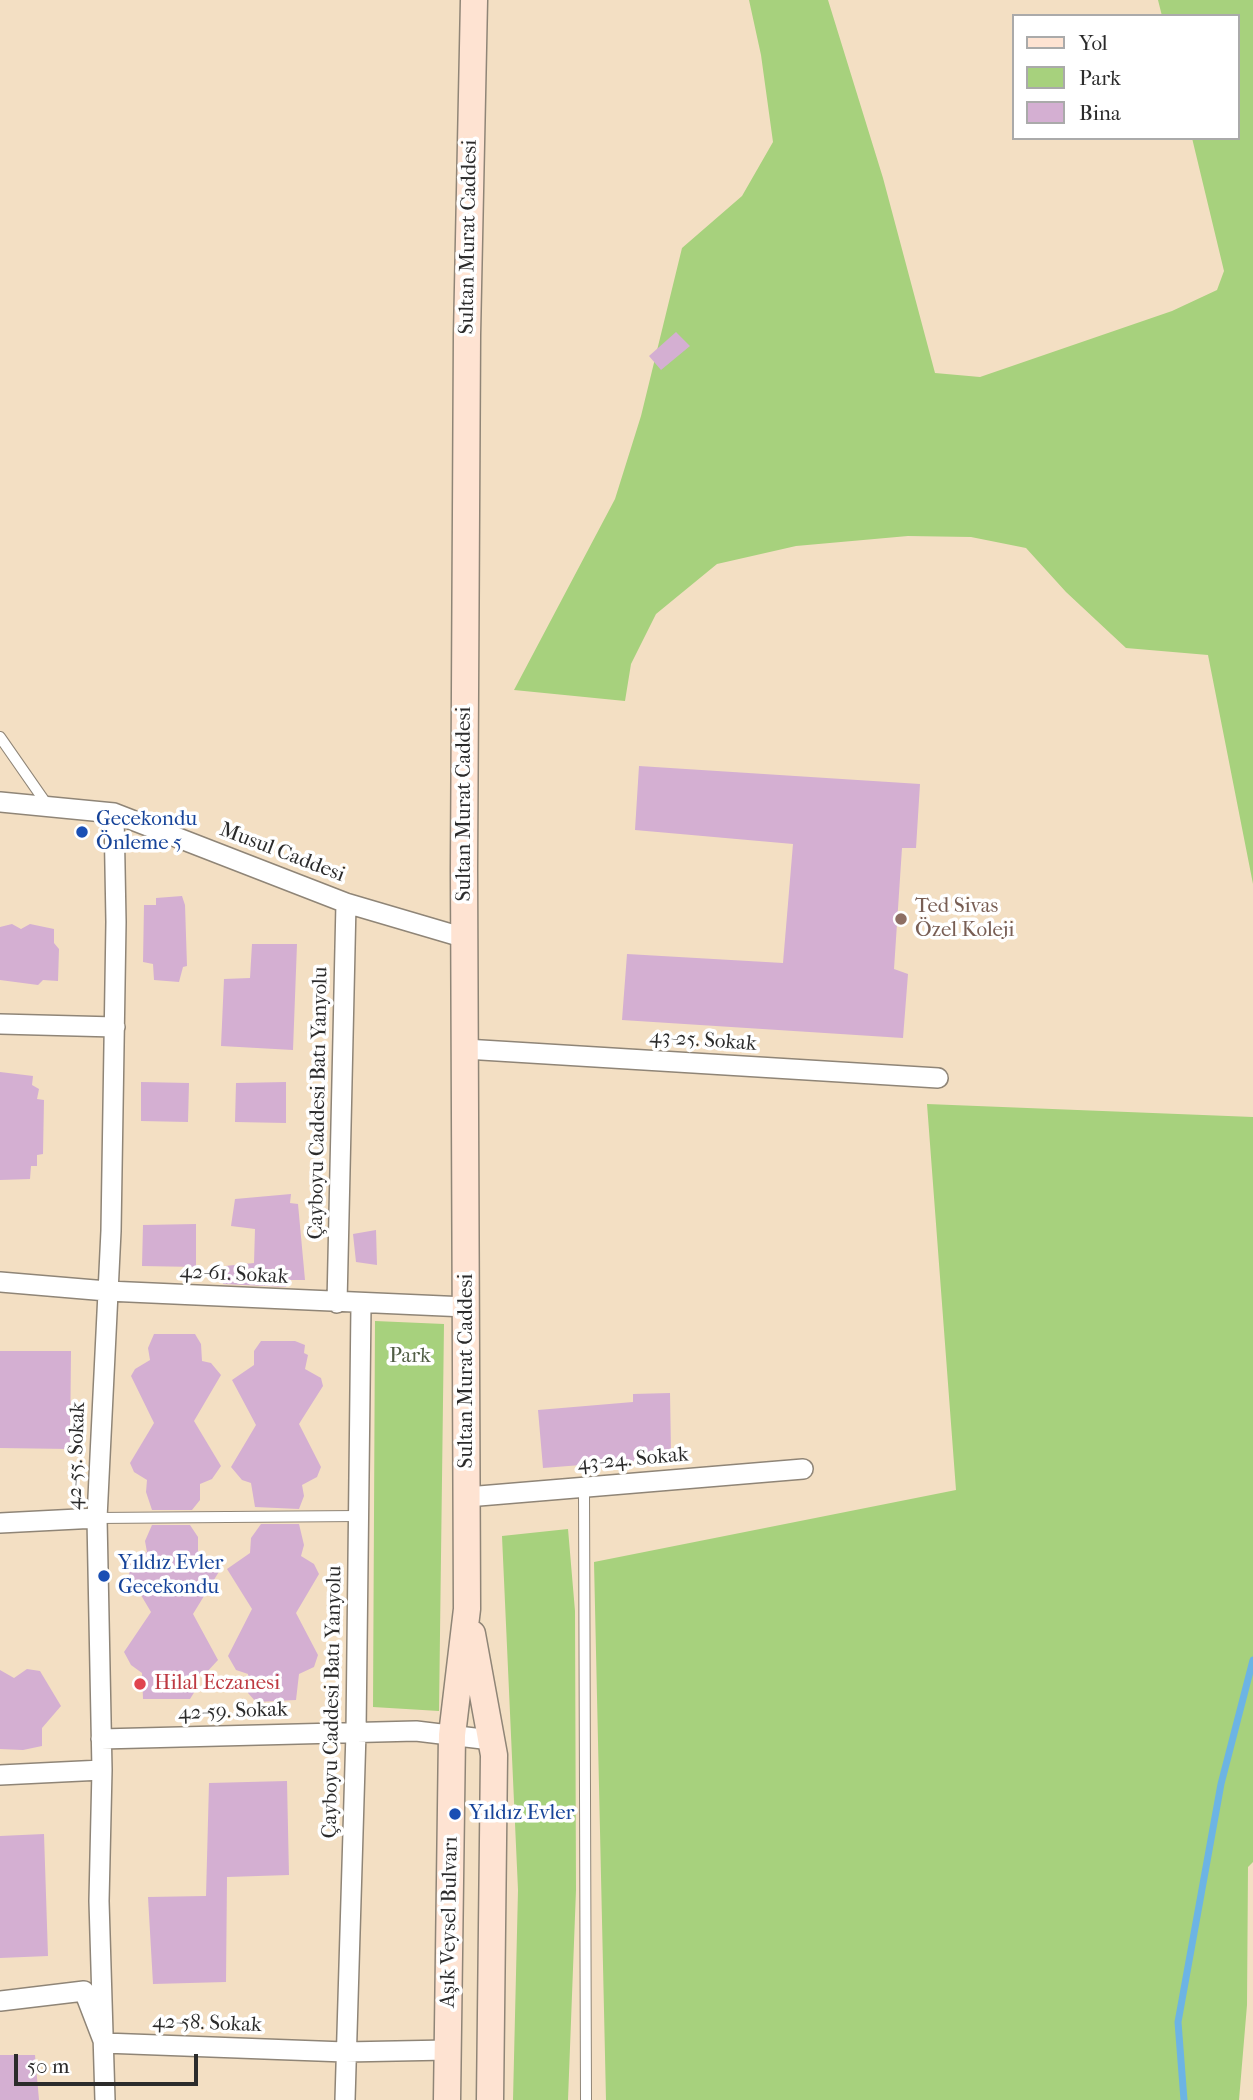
<!DOCTYPE html>
<html>
<head>
<meta charset="utf-8">
<style>
	body { margin:0 }
	#map { position:relative; width:1253px; height:2100px; overflow:hidden; background:#f3dfc3; font-family:"IM FELL French Canon",serif }
	canvas { display:block }
	.legend { position:absolute; left:1012px; top:14px; width:228px; height:126px; box-sizing:border-box; background:#fff; border:2px solid #aaa; margin:0; padding:9px 12px; list-style:none; font-size:21px; color:#2b2b2b }
	.legend li { display:flex; align-items:center; gap:14px; height:35px }
	.legend b { width:35px; border:2px solid #aaa }
	.scale { position:absolute; left:14px; top:2054px; width:184px; height:32px; box-sizing:border-box; border:4px solid #2b2b2b; border-top:0; padding-left:9px; font-size:21px; line-height:24px; white-space:nowrap; color:#2b2b2b; -webkit-text-stroke:5px #fff; paint-order:stroke }
</style>
</head>
<body>
<div id="map">
<canvas width="1253" height="2100"></canvas>
<ul class="legend">
<li><b style="height:9px;background:#fee3d2"></b>Yol</li>
<li><b style="height:19px;background:#a7d17d"></b>Park</li>
<li><b style="height:19px;background:#d4afd2"></b>Bina</li>
</ul>
<div class="scale">50 m</div>
</div>
<script>
const g = document.querySelector('canvas').getContext('2d');
g.lineJoin = 'round';
function fillPath(path, color) {
  g.fillStyle = color;
  g.fill(path, 'evenodd');
}
function poly(rows) {
  const path = new Path2D();
  for (const r of rows) {
    path.moveTo(r[0], r[1]);
    for (let i = 2; i < r.length; i += 2) path.lineTo(r[i], r[i + 1]);
  }
  return path;
}
function strokePath(path, color, width, dash) {
  g.strokeStyle = color;
  g.lineWidth = width;
  g.lineCap = dash ? 'butt' : 'round';
  g.setLineDash(dash || []);
  g.stroke(path);
}
function write(font, color, halo, rows, align = 'center') {
  g.font = font + ' "IM FELL French Canon",serif';
  g.lineWidth = 7;
  g.setLineDash([]);
  g.textBaseline = 'middle';
  g.strokeStyle = halo;
  g.fillStyle = color;
  for (const [text, x, y, turn = 0] of rows) {
    g.save();
    g.translate(x, y);
    g.rotate((+turn || 0) * Math.PI / 180);
    g.textAlign = isNaN(turn) ? turn : align;
    if (halo) g.strokeText(text, 0, 0);
    g.fillText(text, 0, 0);
    g.restore();
  }
}
const green = poly([
	[749,0,828,0,883,178,935,373,980,377,1172,311,1217,290,1224,271,1192,138,1237,138,1237,16,1162,16,1158,0,1253,0,1253,884,1208,655,1126,648,1066,592,1026,548,971,537,908,536,796,546,717,564,656,614,631,664,625,701,514,690,615,499,641,416,682,248,742,196,773,142,761,55],
	[927,1104,1253,1117,1253,1862,1248,1867,1247,2005,1239,2100,606,2100,594,1562,956,1490],
	[375,1321,444,1324,439,1711,373,1707],
	[568,1529,575,1611,576,1890,568,2100,513,2100,518,1890,502,1536]
]);
const stream = poly([
	[1184,2100,1178,2022,1221,1784,1253,1660]
]);
const building = poly([
	[676,332,690,346,661,370,649,356],
	[639,766,920,784,916,848,902,848,894,969,908,974,903,1038,622,1020,627,954,783,963,793,844,635,830],
	[182,896,185,905,187,966,183,967,179,982,154,980,153,964,143,962,144,905,156,905,156,898],
	[12,924,21,929,30,924,54,929,54,943,59,949,58,981,43,980,38,985,0,980,0,927],
	[252,944,297,944,293,1050,221,1046,224,979,250,978],
	[0,1072,33,1076,32,1085,39,1089,37,1099,44,1100,43,1154,37,1155,37,1166,31,1166,30,1179,0,1180],
	[141,1082,189,1083,188,1122,141,1121],
	[286,1082,286,1123,235,1122,236,1083],
	[291,1194,290,1203,298,1204,305,1280,290,1280,286,1287,223,1284,225,1266,254,1263,255,1229,231,1226,235,1199],
	[196,1224,196,1267,142,1266,143,1225],
	[376,1230,377,1265,356,1262,353,1234],
	[154,1334,195,1334,201,1344,202,1361,211,1363,221,1375,194,1421,221,1466,212,1479,200,1484,200,1500,192,1510,152,1510,146,1492,147,1480,134,1472,130,1463,154,1423,131,1376,135,1369,150,1360,148,1348],
	[261,1341,295,1341,305,1345,304,1353,308,1355,305,1369,321,1378,323,1386,299,1424,321,1467,317,1477,302,1485,304,1496,299,1509,255,1507,251,1483,242,1480,231,1467,256,1425,232,1380,254,1365,254,1351],
	[0,1351,71,1351,70,1449,0,1448],
	[670,1393,671,1452,644,1453,645,1460,543,1468,538,1410,633,1402,633,1394],
	[261,1524,299,1524,304,1545,301,1556,314,1564,319,1574,296,1613,318,1655,314,1667,299,1674,296,1700,256,1702,248,1693,248,1674,236,1670,228,1656,252,1609,227,1569,250,1553,251,1538],
	[152,1525,190,1525,198,1537,198,1551,220,1570,193,1614,218,1660,206,1673,195,1675,195,1691,190,1699,143,1699,142,1673,131,1665,124,1652,151,1612,129,1575,131,1562,147,1552,145,1541],
	[27,1669,40,1671,61,1706,42,1728,42,1746,23,1750,0,1749,0,1670,14,1678],
	[287,1781,289,1875,227,1877,226,1982,153,1984,148,1897,206,1896,209,1783],
	[44,1834,48,1956,0,1958,0,1836],
	[0,2055,35,2055,39,2100,0,2100]
]);
const lane = poly([
	[0,737,48,806],
	[584,1487,586,2100],
	[97,1518,359,1516]
]);
const street = poly([
	[0,802,114,813,346,903,465,938],
	[0,1024,115,1027],
	[465,1049,938,1078],
	[0,1282,107,1291,466,1307],
	[337,1303,346,903],
	[467,1497,803,1469],
	[0,1523,97,1518],
	[101,1739,416,1731,491,1740],
	[0,1775,102,1770],
	[0,2001,84,1991,104,2043,345,2052,448,2050],
	[105,2100,99,1901,102,1770,97,1518,111,1231,116,922,114,813],
	[345,2100,356,1732,361,1305]
]);
const secondary = poly([
	[472,1634,494,1755,490,2100],
	[447,2100,452,1735,467,1609,464,868,467,335,474,0]
]);
const markers = [
	[82,832,7,"#1a4fb4"],
	[901,919,7,"#8d6e63"],
	[104,1576,7,"#1a4fb4"],
	[140,1684,7,"#e0444e"],
	[455,1814,7,"#1a4fb4"]
];
const streetNames = [
	["Sultan Murat Caddesi",469,237,-89],
	["Sultan Murat Caddesi",465,804,-90],
	["Musul Caddesi",282,853,21],
	["43-25. Sokak",703,1041,4],
	["Çayboyu Caddesi Batı Yanyolu",319,1103,-89],
	["42-61. Sokak",234,1275,3],
	["Sultan Murat Caddesi",467,1371,-90],
	["42-55. Sokak",77,1456,-88],
	["43-24. Sokak",633,1460,-5],
	["Çayboyu Caddesi Batı Yanyolu",333,1702,-89],
	["42-59. Sokak",233,1712,-2],
	["Aşık Veysel Bulvarı",450,1922,-89],
	["42-58. Sokak",207,2024,2]
];
const transitNames = [
	["Gecekondu",96,820],
	["Önleme 5",96,844],
	["Yıldız Evler",118,1564],
	["Gecekondu",118,1588],
	["Yıldız Evler",469,1814]
];
const educationNames = [
	["Ted Sivas",915,907],
	["Özel Koleji",915,931]
];
const parkNames = [
	["Park",410,1357]
];
const healthNames = [
	["Hilal Eczanesi",154,1684]
];
fillPath(green, '#a7d17d');
strokePath(stream, '#6cb4e4', 7);
fillPath(building, '#d4afd2');
strokePath(lane, '#8f8577', 12);
strokePath(street, '#8f8577', 22);
strokePath(secondary, '#8f8577', 29);
strokePath(lane, '#fff', 10);
strokePath(street, '#fff', 19);
strokePath(secondary, '#fee3d2', 26);
for (const [x, y, r, color] of markers) {
  const dot = new Path2D();
  dot.arc(x, y, r, 0, 2 * Math.PI);
  g.fillStyle = color;
  g.fill(dot);
  strokePath(dot, '#fff', 2.5);
}
write('21px', '#2b2b2b', '#fff', streetNames);
write('21px', '#164399', '#fff', transitNames, 'left');
write('21px', '#785e54', '#fff', educationNames, 'left');
write('21px', '#505d44', '#fff', parkNames);
write('21px', '#be3a42', '#fff', healthNames, 'left');
</script>
</body>
</html>
